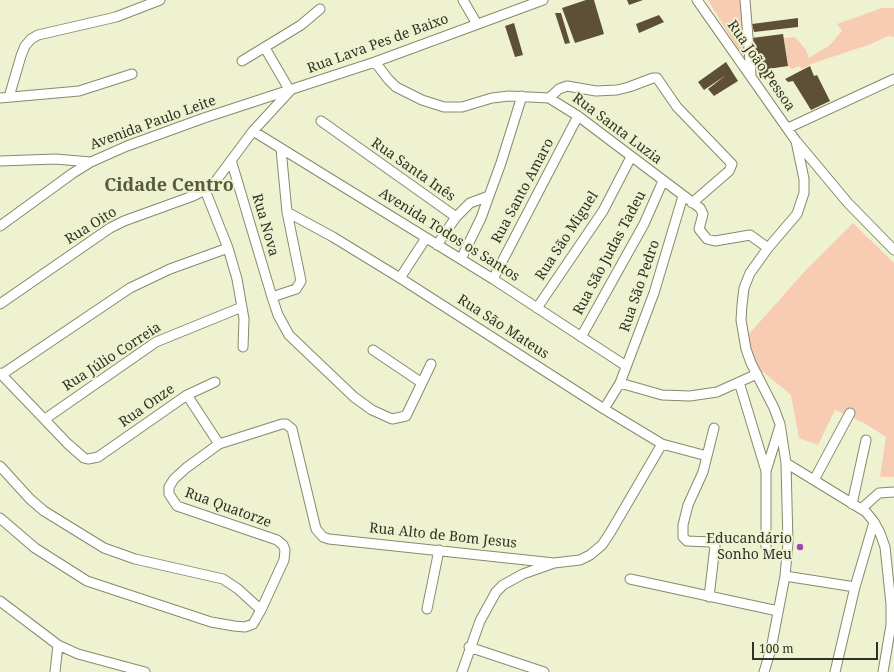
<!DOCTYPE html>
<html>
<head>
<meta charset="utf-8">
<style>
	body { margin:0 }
	#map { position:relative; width:894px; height:672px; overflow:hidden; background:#eef2d1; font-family:"Noto Serif",serif }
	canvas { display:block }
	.scale { position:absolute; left:752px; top:642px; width:126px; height:18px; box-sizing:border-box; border:2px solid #303225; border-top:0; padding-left:5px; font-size:12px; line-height:14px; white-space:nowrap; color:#303225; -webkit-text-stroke:3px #eef2d1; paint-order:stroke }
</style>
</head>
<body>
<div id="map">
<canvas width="894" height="672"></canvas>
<div class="scale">100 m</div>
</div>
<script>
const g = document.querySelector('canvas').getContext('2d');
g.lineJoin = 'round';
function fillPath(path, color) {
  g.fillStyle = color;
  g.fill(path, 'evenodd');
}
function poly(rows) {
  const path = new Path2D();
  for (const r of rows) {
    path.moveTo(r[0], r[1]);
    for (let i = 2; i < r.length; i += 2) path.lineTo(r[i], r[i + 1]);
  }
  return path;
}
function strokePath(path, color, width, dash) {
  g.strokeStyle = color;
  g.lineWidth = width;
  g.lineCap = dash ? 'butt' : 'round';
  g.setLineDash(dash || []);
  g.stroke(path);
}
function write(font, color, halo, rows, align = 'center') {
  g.font = font + ' "Noto Serif",serif';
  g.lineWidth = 4;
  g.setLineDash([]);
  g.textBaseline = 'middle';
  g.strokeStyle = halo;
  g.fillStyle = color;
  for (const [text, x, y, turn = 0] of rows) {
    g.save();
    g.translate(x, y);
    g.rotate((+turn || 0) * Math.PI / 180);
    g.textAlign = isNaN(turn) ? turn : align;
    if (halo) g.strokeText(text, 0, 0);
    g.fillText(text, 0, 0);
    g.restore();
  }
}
const green = poly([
	[708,0,741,0,745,53,743,55,741,54],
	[882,8,894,8,894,37,888,36,871,44,811,64,802,69,799,66,792,69,788,66,784,38,795,37,806,50,809,58,830,45,842,31,837,24],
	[853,223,894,263,894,477,880,477,886,437,864,423,835,410,818,445,799,438,791,395,750,361,748,335,807,269]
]);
const building = poly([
	[586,0,594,0,604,34,575,43,562,8],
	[627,0,643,0,629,5],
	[555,13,561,13,570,43,565,44],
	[659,15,664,22,639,33,636,24],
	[798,18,798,27,754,32,752,24],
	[514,23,523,55,515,57,505,26],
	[783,34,788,66,768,69,770,77,760,78,752,38],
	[726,62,738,81,714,96,708,89,726,75,704,90,698,82],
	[810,66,814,76,817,75,830,101,811,110,793,81,788,82,785,79]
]);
const minor = poly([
	[463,0,477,24],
	[697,0,796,141,804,179,804,193,797,214,768,248,750,273,744,288,742,305,741,320,746,349,751,363,774,408,780,424,786,463,788,543,785,576,771,649,764,672],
	[745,0,751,74],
	[265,48,290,91],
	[242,61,301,25,320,9],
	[375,62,388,79,396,87,422,100,444,107,462,107,492,98,509,96,549,98,578,116,700,208,703,214,699,229,707,239,715,241,750,235,768,248],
	[9,97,21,56,25,46,31,39,38,35,116,17,160,0],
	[0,98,79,91,132,74],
	[549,98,559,89,567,86,596,91,617,90,629,87,653,78,657,78,677,107,732,164,729,171,692,203],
	[321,121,456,217,470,203,489,196],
	[788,128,894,79],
	[253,131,493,279,626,366],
	[797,142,848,203,894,250],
	[231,160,272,297,278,315,289,335,354,397,372,410,392,419,406,416,431,364],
	[0,161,55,159,91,162],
	[205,190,228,248,237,279,244,319,243,347],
	[287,212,333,237,400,278,604,409,662,444,707,456],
	[0,226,73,173,91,162,127,146,204,118,375,62,543,0],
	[437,245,456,217],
	[461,259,481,218,501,163,522,96],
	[400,278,426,238],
	[493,279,578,116],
	[272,297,296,289,301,281,287,212,281,149],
	[0,304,110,228,124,221,193,196,205,190,215,182,253,131,289,92],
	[537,308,603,211,631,157],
	[581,337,644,224,663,181],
	[373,350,422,383],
	[0,373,68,444,84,458,88,459,98,457,187,395,215,382],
	[1,375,130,288,170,269,228,248],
	[739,382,766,471],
	[620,383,662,395,690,396,717,392,757,374],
	[187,395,219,444],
	[604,409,620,383,654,293,683,196],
	[45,419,156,342,242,307],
	[786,463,866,512,874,522,880,533,885,547,891,604,891,625,883,672],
	[0,466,30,499,44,511,104,548,135,559,223,579,238,589,261,610,253,624,245,627,234,626,211,622,87,581,35,548,0,518],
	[814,480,850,413],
	[852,504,866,440],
	[861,509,879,493,894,492],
	[766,547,766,471,780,426],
	[785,576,855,587],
	[630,579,778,611],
	[709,597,715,546,711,542,687,541,683,537,683,525,688,505,703,472,714,428],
	[0,601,58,645,78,654,145,672],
	[427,609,439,550],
	[261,610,284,560,285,550,283,545,277,540,177,506,169,494,169,487,174,479,186,468,219,444,282,424,286,424,292,429,316,529,323,537,329,539,554,563],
	[469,647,544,672],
	[55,672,58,645],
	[462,672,480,621,496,592,503,585,523,574,554,563,580,560,590,555,602,545,610,533,662,444],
	[835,672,855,587,874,522]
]);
const markers = [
	[800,547,4,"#a147b3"]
];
const streetNames = [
	["Rua Lava Pes de Baixo",378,44,-20],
	["Rua João Pessoa",761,66,55],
	["Avenida Paulo Leite",153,123,-20],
	["Rua Santa Luzia",617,129,37],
	["Rua Santa Inês",413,170,35],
	["Rua Santo Amaro",523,191,-62],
	["Rua Nova",265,225,74],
	["Rua Oito",91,226,-32],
	["Avenida Todos os Santos",449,235,32],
	["Rua São Miguel",567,236,-57],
	["Rua São Judas Tadeu",610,253,-62],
	["Rua São Pedro",640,286,-71],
	["Rua São Mateus",503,327,33],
	["Rua Júlio Correia",112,357,-33],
	["Rua Onze",147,406,-35],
	["Rua Quatorze",228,508,20],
	["Rua Alto de Bom Jesus",443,536,6]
];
const poiNames = [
	["Educandário",792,539],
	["Sonho Meu",792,555]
];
const districtNames = [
	["Cidade Centro",169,186]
];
fillPath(green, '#f7ccb3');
fillPath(building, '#5e5037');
strokePath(minor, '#878a6c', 11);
strokePath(minor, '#fff', 9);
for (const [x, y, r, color] of markers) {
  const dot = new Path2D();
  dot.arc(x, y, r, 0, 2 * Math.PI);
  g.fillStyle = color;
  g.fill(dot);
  strokePath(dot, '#eef2d1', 1.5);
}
write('14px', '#303225', '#eef2d1', streetNames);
write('14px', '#303225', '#eef2d1', poiNames, 'right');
write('bold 18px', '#575a3e', '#eef2d1', districtNames);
</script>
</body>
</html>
